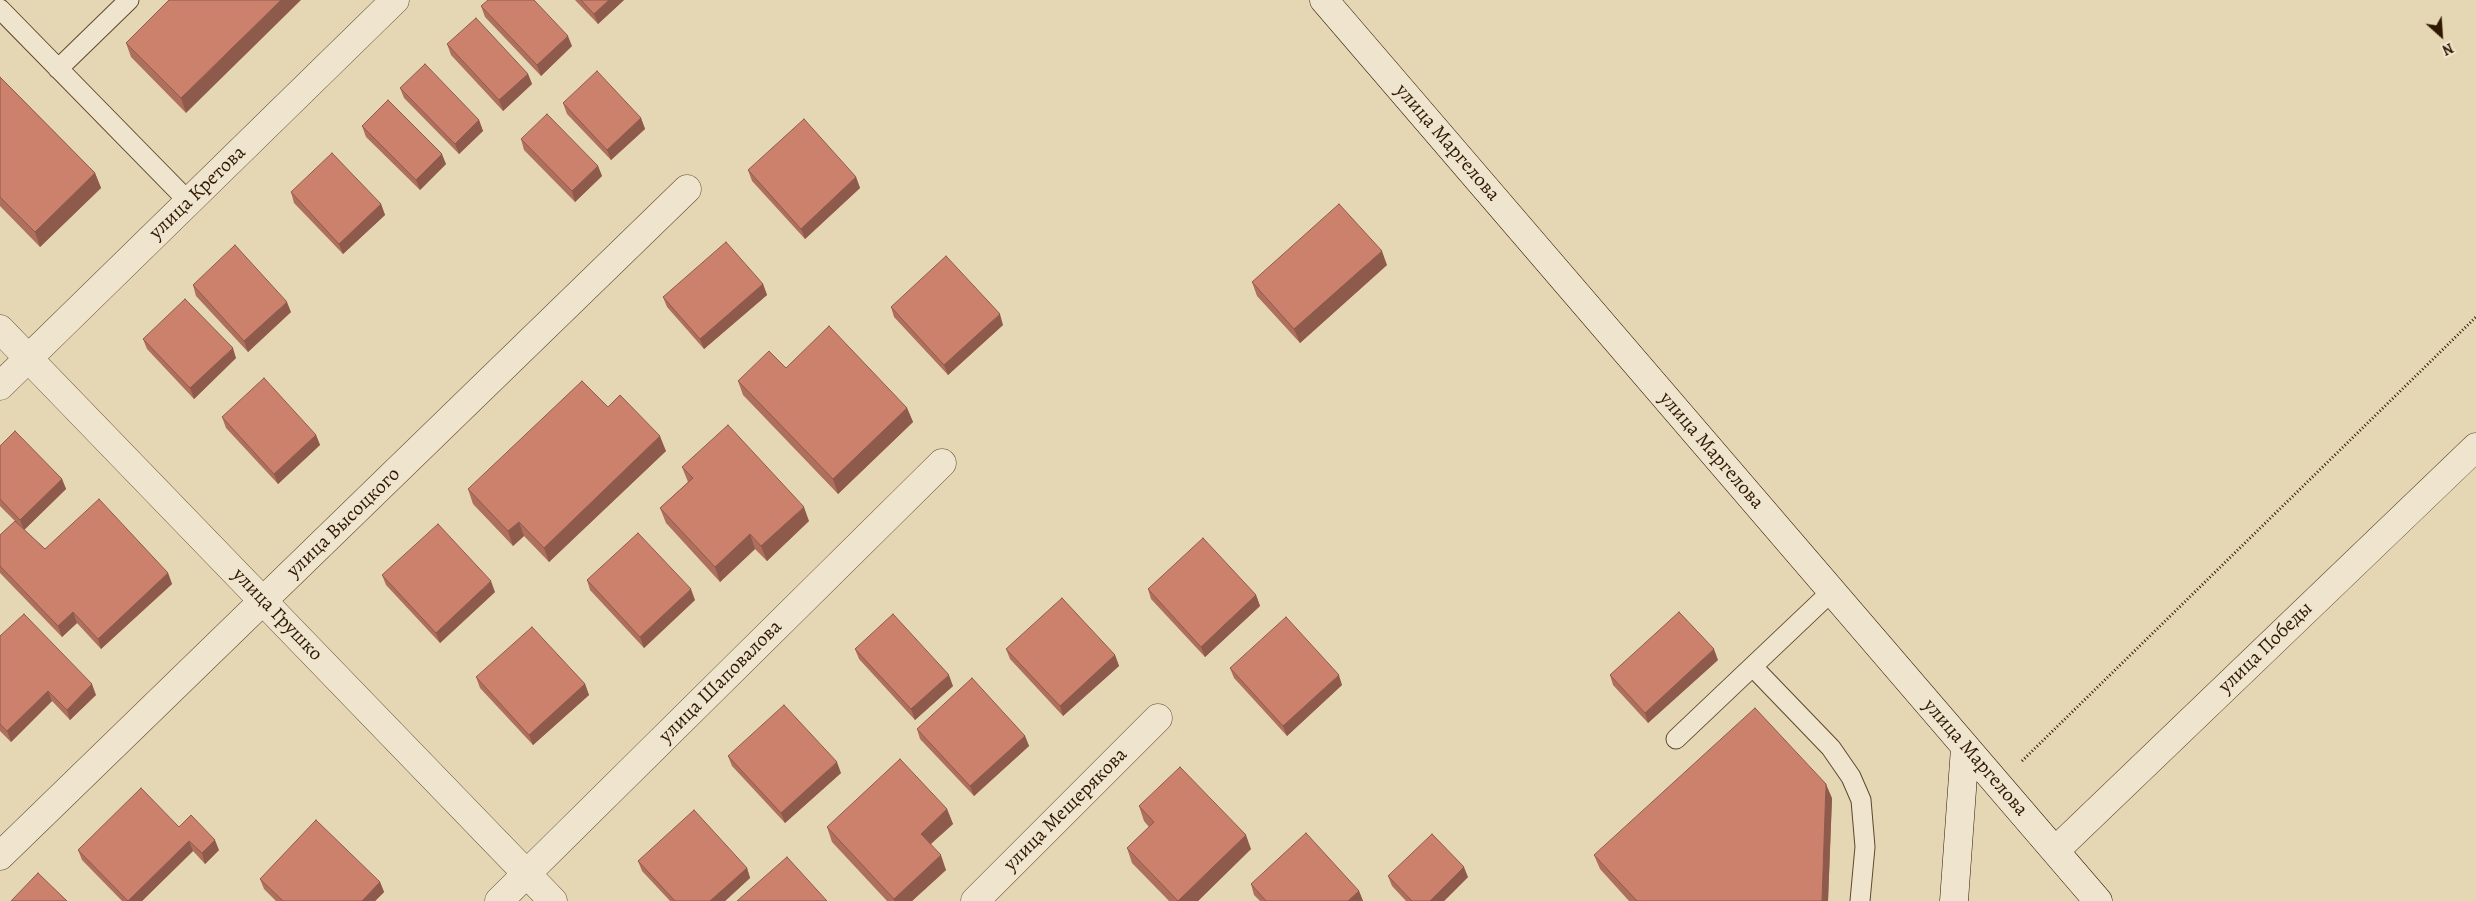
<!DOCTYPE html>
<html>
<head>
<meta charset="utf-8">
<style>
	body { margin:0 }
	#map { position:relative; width:2476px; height:901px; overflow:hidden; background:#e6d7b4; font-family:Alegreya,serif }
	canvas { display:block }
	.north { position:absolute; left:2416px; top:10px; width:50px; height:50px; -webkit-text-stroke:4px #efe5ce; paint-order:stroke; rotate:154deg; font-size:14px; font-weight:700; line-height:20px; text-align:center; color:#2f1800 }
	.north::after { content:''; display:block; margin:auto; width:18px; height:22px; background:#2f1800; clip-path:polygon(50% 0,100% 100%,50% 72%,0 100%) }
</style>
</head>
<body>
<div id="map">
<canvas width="2476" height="901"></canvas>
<div class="north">N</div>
</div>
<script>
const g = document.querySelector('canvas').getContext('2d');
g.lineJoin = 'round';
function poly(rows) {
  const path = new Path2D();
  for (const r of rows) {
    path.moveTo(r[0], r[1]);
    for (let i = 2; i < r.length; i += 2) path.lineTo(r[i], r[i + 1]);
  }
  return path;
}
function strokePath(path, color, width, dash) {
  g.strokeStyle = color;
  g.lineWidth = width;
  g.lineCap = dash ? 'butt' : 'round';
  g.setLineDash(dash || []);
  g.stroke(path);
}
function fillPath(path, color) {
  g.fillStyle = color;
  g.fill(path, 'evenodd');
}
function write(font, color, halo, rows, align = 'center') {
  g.font = font + ' Alegreya,serif';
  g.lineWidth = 4.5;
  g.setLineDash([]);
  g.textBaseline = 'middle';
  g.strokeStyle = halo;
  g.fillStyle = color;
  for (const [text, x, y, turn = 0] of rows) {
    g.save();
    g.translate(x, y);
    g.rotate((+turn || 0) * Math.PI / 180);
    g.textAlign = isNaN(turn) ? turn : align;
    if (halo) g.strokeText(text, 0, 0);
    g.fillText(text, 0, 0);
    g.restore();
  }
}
const path = poly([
	[2022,761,2476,317]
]);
const lane = poly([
	[0,9,189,202],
	[58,69,129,0],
	[1753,667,1831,748,1851,777,1861,800,1865,847,1860,901],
	[1676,739,1831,592]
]);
const street = poly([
	[0,329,553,901],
	[0,386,395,0],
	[2056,850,2476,447],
	[0,856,687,189],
	[499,901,942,463],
	[975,901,1158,718]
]);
const secondary = poly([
	[1324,0,2098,901],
	[1954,901,1965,748]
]);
const wall = poly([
	[169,0,186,113,131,57,126,43],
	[575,0,624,0,598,24],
	[481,6,572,46,541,76,485,17],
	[447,44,528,74,532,84,503,111,451,55],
	[0,77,95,173,101,188,40,247,0,206],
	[400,88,479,120,483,131,459,154,404,98],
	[563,103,641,118,645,129,611,160,567,114],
	[362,126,446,164,420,190,366,137],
	[521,139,598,166,602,176,575,202,524,150],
	[748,170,856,177,860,188,805,239,752,181],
	[291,192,381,204,385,215,343,254,294,203],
	[1387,265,1300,343,1257,296,1252,282],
	[763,284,767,295,704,349,667,307,663,297],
	[193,285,291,312,248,352,196,296],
	[891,307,1003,325,948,375,894,317],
	[143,339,236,358,194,399,147,349],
	[738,381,907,408,913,422,838,494,743,395],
	[608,407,666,451,549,562,524,536,513,546,473,504,468,489],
	[222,417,316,435,320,445,278,484,226,428],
	[0,446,62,479,66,489,24,530,45,549,168,573,172,584,101,649,77,623,62,637,0,573,0,535,15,521,0,506],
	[682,467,809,521,767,561,755,549,720,582,666,523,660,508,688,482],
	[382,575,495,592,440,643,386,585],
	[587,580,695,600,644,648,590,590],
	[1148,589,1256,595,1260,606,1205,657,1151,599],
	[0,636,96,695,70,720,52,701,11,742,0,731],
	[855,649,953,686,915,720,859,659],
	[1006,649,1115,655,1119,666,1063,716,1010,659],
	[1718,660,1648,723,1613,685,1610,675],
	[1230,668,1342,685,1287,736,1234,678],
	[476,677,585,684,589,695,533,745,480,688],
	[917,729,1025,736,1029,746,974,796,920,739],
	[728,756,841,773,785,823,732,766],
	[1832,798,1828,901,1629,901,1600,869,1594,855],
	[1139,806,1251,849,1198,901,1169,901,1132,863,1127,848,1149,827,1144,821],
	[947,809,953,824,931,844,946,870,912,901,887,901,832,842,827,827],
	[179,827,219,850,205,864,193,851,142,901,122,901,82,860,78,850],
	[638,861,747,868,750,878,725,901,670,901,642,871],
	[1388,876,1468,877,1444,901,1406,901,1392,886],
	[260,879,380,882,384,892,375,901,276,901,264,889],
	[1251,884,1359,891,1363,901,1260,901,1254,895]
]);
const shadedWall = poly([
	[281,0,301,0,186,113,181,98],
	[609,0,624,0,598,24,594,14],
	[568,36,572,46,541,76,537,65],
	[528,74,532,84,503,111,499,100],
	[641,118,645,129,611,160,607,150],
	[479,120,483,131,459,154,455,144],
	[442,154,446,164,420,190,416,180],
	[598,166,602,176,575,202,572,191],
	[95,173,101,188,40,247,35,232],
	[856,177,860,188,805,239,801,229],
	[381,204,385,215,343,254,339,244],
	[1382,251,1387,265,1300,343,1294,329],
	[763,284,767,295,704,349,700,339],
	[287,302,291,312,248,352,244,341],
	[1000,314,1003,325,948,375,944,365],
	[233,348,236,358,194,399,190,388],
	[907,408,913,422,838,494,833,479],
	[316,435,320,445,278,484,274,474],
	[660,436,666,451,549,562,544,548],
	[62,479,66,489,24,530,20,520],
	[804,507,809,521,767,561,761,546],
	[519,522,524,536,513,546,508,531],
	[750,534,755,549,720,582,715,567],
	[168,573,172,584,101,649,98,639],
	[491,581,495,592,440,643,436,633],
	[691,589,695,600,644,648,640,637],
	[1256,595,1260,606,1205,657,1201,647],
	[73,612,77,623,62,637,58,626],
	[1714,649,1718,660,1648,723,1645,713],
	[1115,655,1119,666,1063,716,1060,706],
	[949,675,953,686,915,720,911,709],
	[1339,675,1342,685,1287,736,1283,726],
	[92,684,96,695,70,720,67,710],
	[585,684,589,695,533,745,529,735],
	[48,691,52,701,11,742,7,731],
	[1025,736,1029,746,974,796,970,786],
	[837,762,841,773,785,823,781,813],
	[1826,784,1832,798,1828,901,1822,901],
	[947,809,953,824,926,848,921,834],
	[1246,835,1251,849,1198,901,1178,901],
	[215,840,219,850,205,864,202,853],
	[189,841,193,851,142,901,128,901],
	[941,855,946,870,912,901,894,901,894,899],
	[1464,867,1468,877,1444,901,1430,901],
	[747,868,750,878,725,901,710,901],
	[380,882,384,892,375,901,362,901],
	[1359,891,1363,901,1348,901]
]);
const building = poly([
	[169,0,281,0,181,98,126,43,169,0],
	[488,0,534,0,568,36,537,65,481,6,488,0],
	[581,0,609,0,594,14,581,0],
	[476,18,528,74,499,100,447,44,476,18],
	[425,64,479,120,455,144,400,88,425,64],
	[597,71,641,118,607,150,563,103,597,71],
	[0,77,95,173,35,232,0,197,0,77],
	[388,100,442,154,416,180,362,126,388,100],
	[547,114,598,166,572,191,521,139,547,114],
	[804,119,856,177,801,229,748,170,804,119],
	[332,153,381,204,339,244,291,192,332,153],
	[1339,204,1382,251,1294,329,1252,282,1339,204],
	[726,242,763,284,700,339,663,297,726,242],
	[235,245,287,302,244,341,193,285,235,245],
	[946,256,1000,314,944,365,891,307,946,256],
	[185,299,233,348,190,388,143,339,185,299],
	[829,326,907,408,833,479,738,381,769,351,786,368,829,326],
	[264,378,316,435,274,474,222,417,264,378],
	[582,381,608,407,620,395,660,436,544,548,519,522,508,531,468,489,582,381],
	[728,425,804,507,761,546,750,534,715,567,660,508,693,478,682,467,728,425],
	[15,431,62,479,20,520,0,499,0,446,15,431],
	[99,499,168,573,98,639,73,612,58,626,0,566,0,535,15,521,45,549,99,499],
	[438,524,491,581,436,633,382,575,438,524],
	[638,533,691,589,640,637,587,580,638,533],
	[1203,538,1256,595,1201,647,1148,589,1203,538],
	[1062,598,1115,655,1060,706,1006,649,1062,598],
	[1679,612,1714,649,1645,713,1610,675,1679,612],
	[24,614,92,684,67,710,48,691,7,731,0,724,0,636,24,614],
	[893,614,949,675,911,709,855,649,893,614],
	[1286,617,1339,675,1283,726,1230,668,1286,617],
	[532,627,585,684,529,735,476,677,532,627],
	[972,678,1025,736,970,786,917,729,972,678],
	[784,705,837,762,781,813,728,756,784,705],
	[1755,708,1826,784,1822,901,1637,901,1594,855,1755,708],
	[900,759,947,809,921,834,941,855,894,899,827,827,900,759],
	[1180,767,1246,835,1178,901,1127,848,1154,822,1139,806,1180,767],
	[141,788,179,827,191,815,215,840,202,853,189,841,128,901,78,850,141,788],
	[694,810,747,868,710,901,675,901,638,861,694,810],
	[316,820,380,882,362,901,283,901,260,879,316,820],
	[1306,833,1359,891,1348,901,1266,901,1251,884,1306,833],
	[1432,834,1464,867,1430,901,1412,901,1388,876,1432,834],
	[787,857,827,901,737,901,787,857],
	[38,873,67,901,11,901,38,873]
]);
const streetNames = [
	["улица Маргелова",1447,143,49],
	["улица Кретова",198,193,-44],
	["улица Маргелова",1711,451,49],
	["улица Высоцкого",344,523,-44],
	["улица Грушко",277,615,46],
	["улица Победы",2266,648,-44],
	["улица Шаповалова",721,682,-45],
	["улица Маргелова",1975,758,49],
	["улица Мещерякова",1066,810,-45]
];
strokePath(lane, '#5d482d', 21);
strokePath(street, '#5d482d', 29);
strokePath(secondary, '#2f1800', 29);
strokePath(path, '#2f1800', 3, [1, 2.5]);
strokePath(lane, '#efe5ce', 19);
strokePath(street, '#efe5ce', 28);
strokePath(secondary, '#efe5ce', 28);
fillPath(wall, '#af6f5d');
fillPath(shadedWall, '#8e5a4c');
fillPath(building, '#cb816c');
strokePath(building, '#8e5a4c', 1);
write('20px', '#2f1800', '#efe5ce', streetNames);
</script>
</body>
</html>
